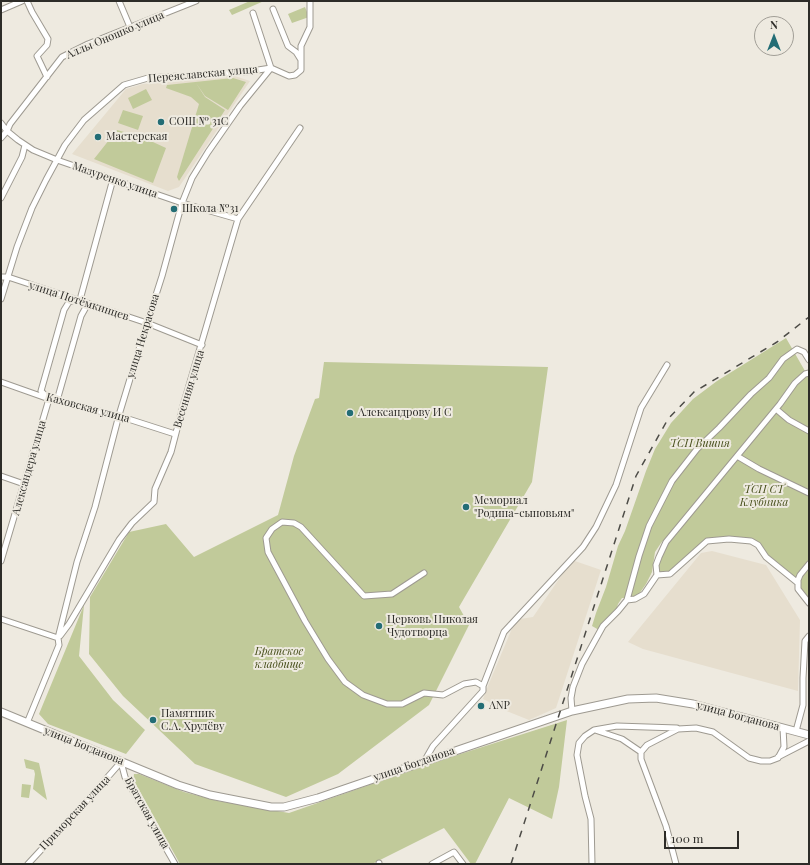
<!DOCTYPE html>
<html>
<head>
<meta charset="utf-8">
<style>
	body { margin:0 }
	#map { position:relative; width:810px; height:865px; overflow:hidden; background:#eeeae0; font-family:"Playfair Display",serif }
	canvas { display:block }
	.frame { position:absolute; inset:0; border:2px solid #2d2c28; pointer-events:none }
	.north { position:absolute; left:754px; top:16px; width:40px; height:40px; box-sizing:border-box; background:#eeeae0; border:1px solid #a19e96; border-radius:50%; rotate:0deg; font-size:11px; font-weight:700; line-height:16px; text-align:center; color:#2d2c28 }
	.north::after { content:''; display:block; margin:auto; width:14px; height:18px; background:#236d75; clip-path:polygon(50% 0,100% 100%,50% 72%,0 100%) }
	.scale { position:absolute; left:664px; top:831px; width:75px; height:18px; box-sizing:border-box; border:2px solid #2d2c28; border-top:0; padding-left:5px; font-size:12px; line-height:14px; white-space:nowrap; color:#2d2c28; -webkit-text-stroke:3px #eeeae0; paint-order:stroke }
</style>
</head>
<body>
<div id="map">
<canvas width="810" height="865"></canvas>
<div class="frame"></div>
<div class="north">N</div>
<div class="scale">100 m</div>
</div>
<script>
const g = document.querySelector('canvas').getContext('2d');
g.lineJoin = 'round';
function fillPath(path, color) {
  g.fillStyle = color;
  g.fill(path, 'evenodd');
}
function poly(rows) {
  const path = new Path2D();
  for (const r of rows) {
    path.moveTo(r[0], r[1]);
    for (let i = 2; i < r.length; i += 2) path.lineTo(r[i], r[i + 1]);
  }
  return path;
}
function strokePath(path, color, width, dash) {
  g.strokeStyle = color;
  g.lineWidth = width;
  g.lineCap = dash ? 'butt' : 'round';
  g.setLineDash(dash || []);
  g.stroke(path);
}
function write(font, color, halo, rows, align = 'center') {
  g.font = font + ' "Playfair Display",serif';
  g.lineWidth = 4;
  g.setLineDash([]);
  g.textBaseline = 'middle';
  g.strokeStyle = halo;
  g.fillStyle = color;
  for (const [text, x, y, turn = 0] of rows) {
    g.save();
    g.translate(x, y);
    g.rotate((+turn || 0) * Math.PI / 180);
    g.textAlign = isNaN(turn) ? turn : align;
    if (halo) g.strokeText(text, 0, 0);
    g.fillText(text, 0, 0);
    g.restore();
  }
}
const built = poly([
	[235,76,250,81,179,187,168,191,72,154,126,89,143,84],
	[712,551,766,565,800,620,798,691,643,649,628,642,701,553],
	[572,560,601,570,556,708,529,720,489,704,489,702,483,699,485,693,513,626,520,619,533,617]
]);
const green = poly([
	[250,1,264,1,232,15,229,10],
	[305,7,309,17,292,23,288,14],
	[233,78,246,82,228,110,205,96,196,83,205,97,225,110,179,181,177,177,199,104,191,97,166,88,167,85],
	[146,89,152,100,133,109,128,98],
	[123,110,143,116,138,130,118,123],
	[117,130,142,137,166,148,153,183,94,159],
	[786,338,805,371,794,380,777,405,693,509,661,543,655,552,652,572,646,584,639,594,630,598,622,598,618,604,616,611,599,630,592,626,596,613,606,587,618,546,625,531,646,471,655,449,671,423,693,399,717,381],
	[324,362,548,367,532,482,459,607,469,625,429,705,338,774,286,797,195,764,123,696,89,654,90,597,129,532,166,524,194,557,278,515,294,456,315,399,319,398],
	[809,374,809,599,801,589,796,579,768,557,752,540,707,540,670,572,660,573,658,565,671,537,791,390,805,375],
	[84,605,79,656,113,700,145,730,126,754,48,724,39,714],
	[567,720,559,787,552,819,509,798,475,864,471,864,444,828,372,864,180,864,133,779,134,774,139,774,184,792,218,801,289,813,429,764],
	[24,759,39,763,47,800,33,789,35,774,34,770,26,768],
	[22,784,31,785,29,798,21,797]
]);
const minor = poly([
	[27,1,32,12,48,39,47,45,37,56,47,77],
	[119,1,130,27],
	[1,10,22,1],
	[253,13,271,68],
	[301,60,301,46,310,27,310,1],
	[1,123,7,131,18,140,33,150,57,160,182,203,238,219],
	[1,138,7,131,10,124,62,57,88,44,196,1],
	[1,198,22,157,25,145],
	[1,277,8,277,81,301,147,323,202,345],
	[1,299,17,247,32,208,46,180,65,145,84,120,124,85,148,78,245,72,271,68,289,76,295,75,301,70,301,60,296,52,288,46,273,9],
	[1,382,49,399,119,416,175,434],
	[46,396,41,391,64,310,69,302,76,300],
	[776,409,789,420,809,431],
	[737,456,759,469,809,493],
	[1,476,24,484],
	[1,561,49,399,58,397,81,316,86,307,81,301,81,296,113,179],
	[809,564,800,575,798,580,798,589,809,603],
	[424,573,392,594,364,596,301,527,294,523,282,522,272,529,266,538,268,552,305,621,328,659,345,682,363,695,387,704,402,704,424,693,443,695,464,684,476,682,483,686,483,691,433,746,425,760],
	[657,575,670,574,707,541,729,539,751,541,758,545,766,557,798,583],
	[627,600,639,556,649,526,672,481,697,449,719,428,751,394,769,378,783,359,797,349,804,352,809,360],
	[1,619,58,638],
	[60,636,69,624,119,540,132,523,154,502,155,489,171,452,183,406,238,219,300,128],
	[483,686,504,632,583,547,596,527,616,485,641,408,667,365],
	[572,711,571,698,573,687,582,664,603,626,618,611,627,600,635,599,644,594,657,575,656,565,659,557,666,542,780,404,795,383,805,374,809,373],
	[27,723,59,645,58,638,77,562,95,507,119,415,147,323,162,276,182,203,192,178,208,152,240,106,271,68],
	[595,730,622,739,641,752],
	[796,731,803,705,803,678,805,641,809,636],
	[778,757,809,741],
	[121,762,125,777,175,864],
	[379,863,379,864],
	[28,864,91,796,121,762],
	[432,864,454,852,463,864],
	[592,864,591,819,585,796,577,755,579,743,585,736,594,730,617,726,677,728],
	[676,864,666,826,641,759,641,752,647,745,678,729,696,728,713,732,749,758,761,761,770,761,778,758,784,747,783,728]
]);
const major = poly([
	[1,712,178,785,210,795,271,807,284,807,318,798,572,711,628,699,656,698,693,704,809,735]
]);
const rail = poly([
	[511,864,636,476,668,419,694,392,777,342,809,317]
]);
const markers = [
	[161,122,4,"#236d75"],
	[98,137,4,"#236d75"],
	[174,209,4,"#236d75"],
	[350,413,4,"#236d75"],
	[466,507,4,"#236d75"],
	[379,626,4,"#236d75"],
	[481,706,4,"#236d75"],
	[153,720,4,"#236d75"]
];
const streetNames = [
	["Аллы Оношко улица",115,35,-23],
	["Переяславская улица",203,74,-5],
	["Мазуренко улица",115,180,19],
	["улица Потёмкинцев",79,301,18],
	["улица Некрасова",143,336,-73],
	["Весенняя улица",189,389,-73],
	["Каховская улица",88,408,15],
	["Александера улица",29,468,-74],
	["улица Богданова",738,716,15],
	["улица Богданова",84,746,22],
	["улица Богданова",414,764,-19],
	["Приморская улица",75,813,-47],
	["Братская улица",147,813,61]
];
const poiNames = [
	["СОШ № 31С",169,122],
	["Мастерская",106,137],
	["Школа №31",182,209],
	["Александрову И С",358,413],
	["Мемориал",474,501],
	["\"Родина-сыновьям\"",474,514],
	["Церковь Николая",387,620],
	["Чудотворца",387,633],
	["ANP",489,706],
	["Памятник",161,714],
	["С.А. Хрулёву",161,727]
];
const parkNames = [
	["ТСН Вишня",700,444],
	["ТСН СТ",764,490],
	["Клубника",764,503],
	["Братское",279,652],
	["кладбище",279,665]
];
fillPath(built, '#e6dece');
fillPath(green, '#c1ca9a');
strokePath(minor, '#9e9a91', 7);
strokePath(major, '#9e9a91', 9);
strokePath(minor, '#fff', 5);
strokePath(major, '#fff', 7);
strokePath(rail, '#4d4c47', 1.5, [7, 7]);
for (const [x, y, r, color] of markers) {
  const dot = new Path2D();
  dot.arc(x, y, r, 0, 2 * Math.PI);
  g.fillStyle = color;
  g.fill(dot);
  strokePath(dot, '#eeeae0', 1.5);
}
write('11px', '#2d2c28', '#eeeae0', streetNames);
write('11px', '#2d2c28', '#eeeae0', poiNames, 'left');
write('italic 11px', '#48501c', '#eeeae0', parkNames);
</script>
</body>
</html>
